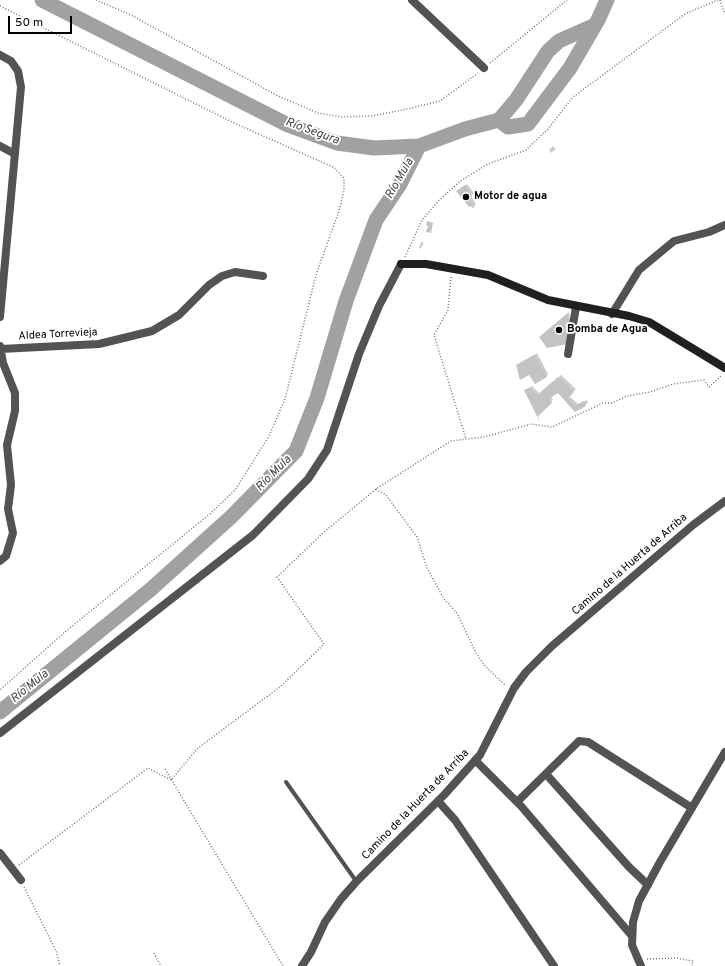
<!DOCTYPE html>
<html>
<head>
<meta charset="utf-8">
<style>
	body { margin:0 }
	#map { position:relative; width:725px; height:966px; overflow:hidden; background:#fff; font-family:Overpass,sans-serif }
	canvas { display:block }
	.scale { position:absolute; left:8px; top:16px; width:64px; height:18px; box-sizing:border-box; border:2px solid #000; border-top:0; padding-left:5px; font-size:12px; line-height:14px; white-space:nowrap; color:#000; -webkit-text-stroke:3px #fff; paint-order:stroke }
</style>
</head>
<body>
<div id="map">
<canvas width="725" height="966"></canvas>
<div class="scale">50 m</div>
</div>
<script>
const g = document.querySelector('canvas').getContext('2d');
g.lineJoin = 'round';
function fillPath(path, color) {
  g.fillStyle = color;
  g.fill(path, 'evenodd');
}
function poly(rows) {
  const path = new Path2D();
  for (const r of rows) {
    path.moveTo(r[0], r[1]);
    for (let i = 2; i < r.length; i += 2) path.lineTo(r[i], r[i + 1]);
  }
  return path;
}
function strokePath(path, color, width, dash) {
  g.strokeStyle = color;
  g.lineWidth = width;
  g.lineCap = dash ? 'butt' : 'round';
  g.setLineDash(dash || []);
  g.stroke(path);
}
function write(font, color, halo, rows, align = 'center') {
  g.font = font + ' Overpass,sans-serif';
  g.lineWidth = 3.5;
  g.setLineDash([]);
  g.textBaseline = 'middle';
  g.strokeStyle = halo;
  g.fillStyle = color;
  for (const [text, x, y, turn = 0] of rows) {
    g.save();
    g.translate(x, y);
    g.rotate((+turn || 0) * Math.PI / 180);
    g.textAlign = isNaN(turn) ? turn : align;
    if (halo) g.strokeText(text, 0, 0);
    g.fillText(text, 0, 0);
    g.restore();
  }
}
const shadow = poly([
	[553,146,556,149,551,153,549,150],
	[467,184,474,193,471,196,476,204,474,206,460,189],
	[421,242,424,243,420,249,419,248],
	[537,353,548,374,546,377,530,374,517,365],
	[561,375,576,389,569,396,578,404,587,400,588,403,575,410,558,392,551,397,553,400,537,416,525,390,532,386,540,394]
]);
const river = poly([
	[42,0,288,125,337,143,374,148,419,146,465,129,499,120,508,127,528,124,570,68,598,20,607,0],
	[499,120,516,100,548,51,559,41,595,25],
	[0,712,150,590,231,517,296,451,317,398,346,301,376,220,400,184,419,146]
]);
const building = poly([
	[465,185,472,196,469,199,475,207,472,208,471,206,469,207,456,191],
	[427,221,433,223,431,233,426,232,428,226,426,225],
	[569,312,570,322,568,344,547,348,539,337],
	[534,355,547,377,535,384,529,375,520,380,516,365],
	[558,377,574,392,568,398,575,406,584,401,586,406,575,412,558,393,549,399,552,403,538,416,540,422,524,390,530,388,537,395]
]);
const path = poly([
	[96,0,131,15,278,96,318,113,342,117,372,116,407,109,440,101,478,73],
	[720,0,725,14],
	[0,6,234,123,333,167,344,178,344,191,339,211,316,275,285,399,269,436,235,490,211,513,65,632,0,690],
	[490,63,567,0],
	[405,257,422,220,439,200,462,180,488,164,526,150,548,129,573,97,685,14,718,0],
	[451,277,448,310,434,335,466,439],
	[376,489,386,495,417,537,427,568,444,599,457,613,476,653,485,666,506,686],
	[165,769,283,966],
	[19,865,148,768,171,780,198,748,280,687,324,644,277,577,324,532,376,489,451,441,484,437,531,424,552,427,603,403,612,403,627,396,650,392,673,384,704,380,709,387,721,376],
	[24,887,56,951,60,966],
	[154,953,161,966],
	[647,959,676,958,693,961,692,966]
]);
const lane = poly([
	[286,782,356,881]
]);
const street = poly([
	[412,0,484,68],
	[0,55,11,61,18,71,21,87,0,317],
	[0,146,15,154],
	[612,314,639,270,674,241,709,232,725,225],
	[0,346,3,363,15,393,15,411,7,445,11,485,8,509,13,533,6,556,0,561],
	[1,349,99,344,152,331,179,315,209,285,222,276,235,272,263,276],
	[568,354,576,307],
	[0,733,253,535,308,479,327,450,359,354,379,306,401,264],
	[475,760,521,806,632,936],
	[546,774,629,867,648,885],
	[438,801,455,820,554,966],
	[517,802,579,741,588,742,692,808],
	[0,853,21,880],
	[302,966,311,952,325,922,341,899,356,882,444,795,480,755,514,688,526,672,552,646,693,525,725,501],
	[641,966,632,945,633,922,639,901,660,862,725,752]
]);
const secondary = poly([
	[401,264,426,264,488,275,548,300,629,316,649,322,725,368]
]);
const markers = [
	[466,197,4,"#000"],
	[559,330,4,"#000"]
];
const poiNames = [
	["Motor de agua",474,197],
	["Bomba de Agua",567,330]
];
const streetNames = [
	["Aldea Torrevieja",58,335,-3],
	["Camino de la Huerta de Arriba",630,565,-41],
	["Camino de la Huerta de Arriba",416,805,-46]
];
const waterNames = [
	["Río Segura",312,132,20],
	["Río Mula",400,179,-60],
	["Río Mula",274,474,-45],
	["Río Mula",30,687,-39]
];
fillPath(shadow, '#0003');
strokePath(river, '#a1a1a1', 15);
fillPath(building, '#c3c3c3');
strokePath(path, '#757575', 1.5, [1, 2]);
strokePath(lane, '#535353', 4);
strokePath(street, '#535353', 8);
strokePath(secondary, '#202020', 8);
for (const [x, y, r, color] of markers) {
  const dot = new Path2D();
  dot.arc(x, y, r, 0, 2 * Math.PI);
  g.fillStyle = color;
  g.fill(dot);
  strokePath(dot, '#fff', 1.5);
}
write('bold 11px', '#000', '#fff', poiNames, 'left');
write('11px', '#000', '#fff', streetNames);
write('italic 12px', '#424242', '#fff', waterNames);
</script>
</body>
</html>
